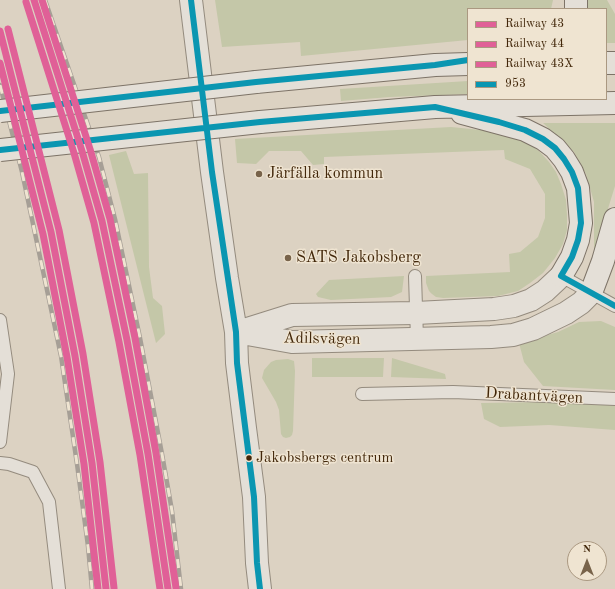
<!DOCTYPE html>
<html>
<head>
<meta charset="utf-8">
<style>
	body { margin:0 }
	#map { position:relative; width:615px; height:589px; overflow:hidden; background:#dcd2c2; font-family:"Old Standard TT",serif }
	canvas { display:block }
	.legend { position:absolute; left:467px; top:8px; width:140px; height:92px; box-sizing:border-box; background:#efe4d1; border:1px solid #aa9881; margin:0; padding:5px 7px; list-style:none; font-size:12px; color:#42270a }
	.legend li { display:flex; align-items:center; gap:8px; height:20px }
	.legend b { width:20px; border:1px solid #aa9881 }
	.north { position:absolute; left:567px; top:541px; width:40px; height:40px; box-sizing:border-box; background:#efe4d1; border:1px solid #aa9881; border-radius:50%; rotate:0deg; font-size:11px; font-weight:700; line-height:16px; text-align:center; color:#42270a }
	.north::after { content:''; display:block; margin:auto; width:14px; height:18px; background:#78634a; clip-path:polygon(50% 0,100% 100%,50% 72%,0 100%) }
</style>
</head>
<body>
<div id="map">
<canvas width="615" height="589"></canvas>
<ul class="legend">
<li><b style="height:5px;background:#e06097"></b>Railway 43</li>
<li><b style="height:5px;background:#e06097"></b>Railway 44</li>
<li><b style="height:5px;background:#e06097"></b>Railway 43X</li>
<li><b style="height:5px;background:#0a96b1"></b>953</li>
</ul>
<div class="north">N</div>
</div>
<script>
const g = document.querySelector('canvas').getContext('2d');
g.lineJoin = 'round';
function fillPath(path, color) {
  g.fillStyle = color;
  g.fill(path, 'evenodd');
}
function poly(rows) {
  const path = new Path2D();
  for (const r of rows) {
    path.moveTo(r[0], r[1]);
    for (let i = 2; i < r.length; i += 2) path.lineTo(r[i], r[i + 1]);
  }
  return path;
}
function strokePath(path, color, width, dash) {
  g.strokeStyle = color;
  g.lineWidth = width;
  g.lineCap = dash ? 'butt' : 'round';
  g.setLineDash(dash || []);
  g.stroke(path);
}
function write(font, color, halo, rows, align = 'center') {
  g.font = font + ' "Old Standard TT",serif';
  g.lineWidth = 3;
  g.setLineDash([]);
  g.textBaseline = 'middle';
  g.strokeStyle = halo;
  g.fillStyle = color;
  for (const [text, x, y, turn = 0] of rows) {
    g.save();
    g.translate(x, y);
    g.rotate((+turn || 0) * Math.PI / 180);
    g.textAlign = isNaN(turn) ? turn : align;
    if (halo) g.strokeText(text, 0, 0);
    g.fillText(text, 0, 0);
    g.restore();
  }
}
const green = poly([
	[215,0,553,0,551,9,468,9,468,40,301,56,300,42,222,47],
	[587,0,607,0,615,14,615,43,606,43,606,9,588,9],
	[468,81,468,94,390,97,341,101,340,89],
	[543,123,615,123,615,186,594,254,594,202,586,174,574,152],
	[451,127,491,131,513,136,528,143,539,151,549,162,556,172,561,184,566,200,567,215,567,230,563,244,555,258,543,273,530,283,518,291,498,296,443,298,436,297,432,294,429,291,426,283,426,276,510,272,509,254,520,252,538,237,545,218,545,194,530,169,505,159,504,150,324,157,324,164,313,165,301,151,269,151,256,164,237,163,235,139],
	[126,151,134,174,148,173,149,267,153,298,162,306,165,334,156,343,109,155],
	[404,276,402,292,391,297,331,300,318,297,316,294,329,280],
	[601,321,615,327,615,390,543,386,524,362,519,343,558,332,579,322],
	[312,358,384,358,383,377,312,377],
	[392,358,442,373,445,374,446,379,391,377],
	[288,359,294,361,295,371,293,431,292,435,290,437,286,438,283,437,281,434,279,410,276,402,262,378,264,370,271,362,276,360],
	[615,401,615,430,549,425,500,427,484,419,481,403]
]);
const service = poly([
	[415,276,417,339],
	[561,276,615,306],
	[0,320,8,374,0,442],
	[362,394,453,392,615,399],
	[0,463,9,464,33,472,49,502,59,589]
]);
const minor = poly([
	[191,0,212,172,227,278,236,332,237,363,245,428,254,497,257,563,260,589],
	[241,331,292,315,416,313,494,309,514,306,531,300,545,291,561,276],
	[236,332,292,342,491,337,513,335,533,329,566,313,581,303,591,293]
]);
const secondary = poly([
	[576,9,576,0],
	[606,63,615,63],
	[256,82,435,65,468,64],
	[462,113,525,130,543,139,555,148,564,159,572,172,578,188,581,223,578,240,572,257,561,276],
	[260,122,435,107,615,103],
	[591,293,603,261,615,219]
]);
const rail = poly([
	[45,0,99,157,115,219,140,338,162,454,172,511,181,589],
	[0,85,22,172,61,356,77,464,88,546,92,589]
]);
const secondaryBridge = poly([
	[0,111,256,82],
	[0,150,260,122]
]);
const bus1 = poly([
	[191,0,212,172,236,332,237,363,254,497,257,563,260,589],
	[0,111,256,82,435,65,468,60],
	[0,150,260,122,435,107,499,122,525,130,543,139,555,148,564,159,572,172,578,188,581,223,578,240,572,257,561,276,615,306]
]);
const rail1 = poly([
	[34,0,82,151,102,221,127,340,148,454,168,589],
	[0,31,51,232,75,356,92,463,106,589]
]);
const rail2 = poly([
	[26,2,74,153,94,223,119,342,140,455,160,589],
	[0,63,43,234,67,357,84,464,98,589]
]);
const rail3 = poly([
	[42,0,90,149,110,219,135,338,156,453,176,588],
	[8,29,59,230,83,354,100,462,114,588]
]);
const markers = [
	[259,174,4,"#78634a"],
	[288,258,4,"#78634a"],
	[249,458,3.5,"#42270a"]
];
const busNames = [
	["Jakobsbergs centrum",256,458]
];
const poiNames = [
	["Järfälla kommun",267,174],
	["SATS Jakobsberg",296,258]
];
const streetNames = [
	["Adilsvägen",322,339,1],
	["Drabantvägen",534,396,3]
];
fillPath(green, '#c4c7a8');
strokePath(service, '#948b7e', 14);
strokePath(minor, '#948b7e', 24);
strokePath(secondary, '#7d7367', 24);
strokePath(service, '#e4dfd7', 12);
strokePath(minor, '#e4dfd7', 22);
strokePath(secondary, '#e4dfd7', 22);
strokePath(rail, '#a69f96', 4.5);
strokePath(rail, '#efe4d1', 3, [9]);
strokePath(secondaryBridge, '#7d7367', 24, []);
strokePath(secondaryBridge, '#e4dfd7', 22);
strokePath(bus1, '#0a96b1', 6);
strokePath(rail1, '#e06097', 7);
strokePath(rail2, '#e06097', 7);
strokePath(rail3, '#e06097', 7);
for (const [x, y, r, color] of markers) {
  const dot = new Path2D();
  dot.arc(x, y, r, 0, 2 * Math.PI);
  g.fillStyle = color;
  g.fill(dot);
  strokePath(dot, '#efe4d1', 1.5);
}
write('15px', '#42270a', '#efe4d1', busNames, 'left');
write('16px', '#42270a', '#efe4d1', poiNames, 'left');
write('16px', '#42270a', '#efe4d1', streetNames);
</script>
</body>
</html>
